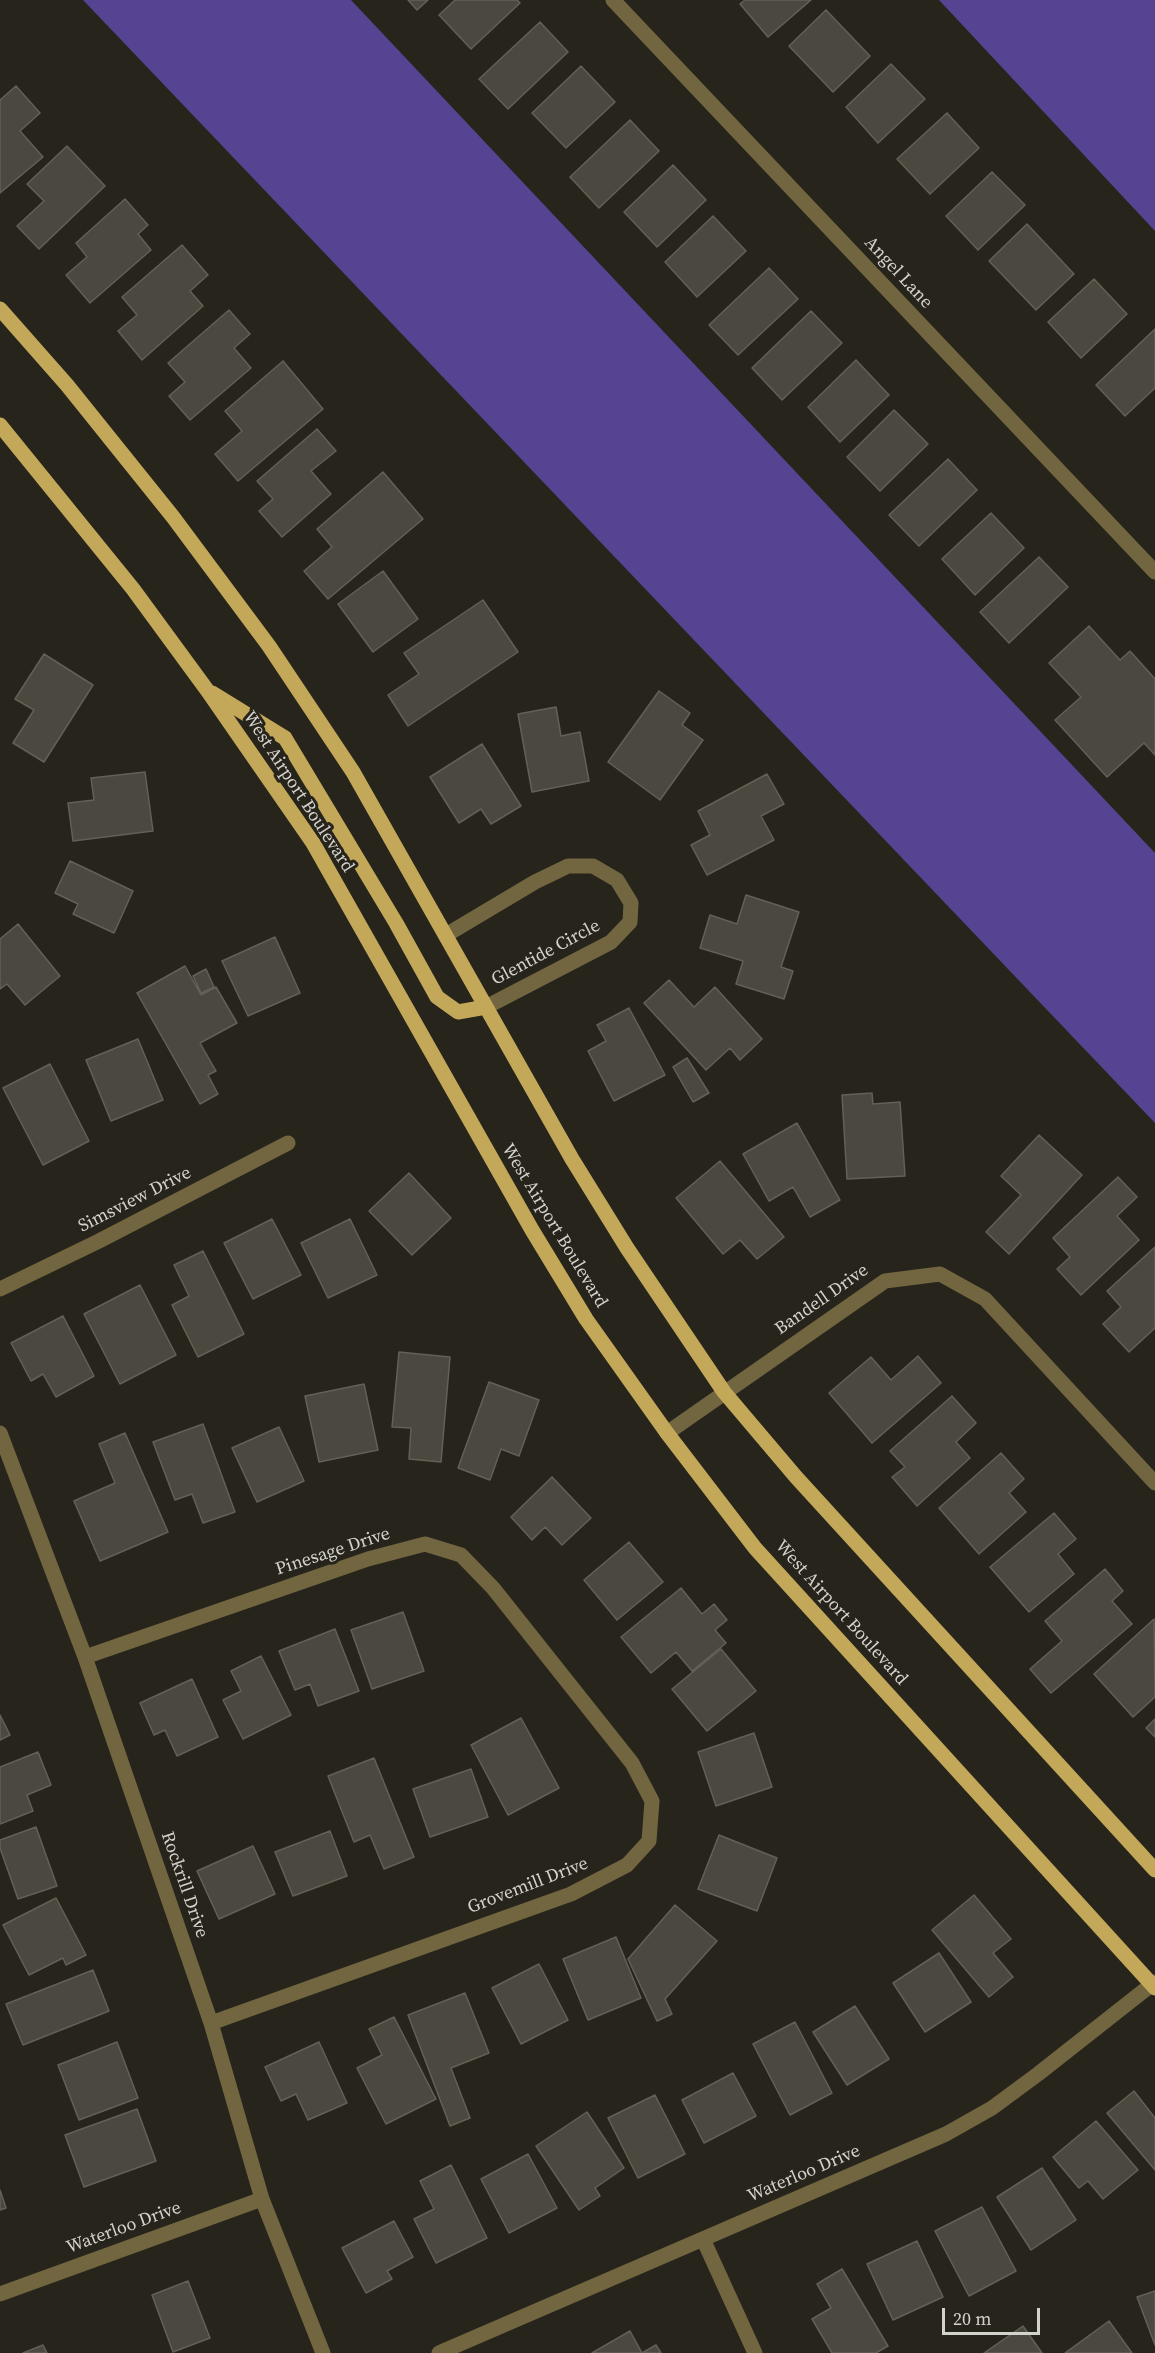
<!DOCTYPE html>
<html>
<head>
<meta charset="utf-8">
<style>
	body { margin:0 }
	#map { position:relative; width:1155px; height:2353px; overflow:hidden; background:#27241c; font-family:"Source Serif 4",serif }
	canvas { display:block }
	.scale { position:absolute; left:942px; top:2308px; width:98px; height:27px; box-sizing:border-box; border:3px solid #d4d2cd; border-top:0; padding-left:8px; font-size:18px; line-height:21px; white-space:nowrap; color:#d4d2cd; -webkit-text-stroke:4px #27241c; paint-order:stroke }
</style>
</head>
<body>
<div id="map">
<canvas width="1155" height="2353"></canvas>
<div class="scale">20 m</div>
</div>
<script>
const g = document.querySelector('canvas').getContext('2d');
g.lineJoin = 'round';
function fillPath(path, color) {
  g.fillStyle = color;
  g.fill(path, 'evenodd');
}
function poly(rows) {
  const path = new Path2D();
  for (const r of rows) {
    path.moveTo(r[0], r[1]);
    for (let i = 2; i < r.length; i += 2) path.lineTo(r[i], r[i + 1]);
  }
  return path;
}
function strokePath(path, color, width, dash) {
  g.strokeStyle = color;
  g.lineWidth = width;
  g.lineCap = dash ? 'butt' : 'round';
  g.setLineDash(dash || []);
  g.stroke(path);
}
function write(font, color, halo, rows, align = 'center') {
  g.font = font + ' "Source Serif 4",serif';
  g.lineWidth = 6;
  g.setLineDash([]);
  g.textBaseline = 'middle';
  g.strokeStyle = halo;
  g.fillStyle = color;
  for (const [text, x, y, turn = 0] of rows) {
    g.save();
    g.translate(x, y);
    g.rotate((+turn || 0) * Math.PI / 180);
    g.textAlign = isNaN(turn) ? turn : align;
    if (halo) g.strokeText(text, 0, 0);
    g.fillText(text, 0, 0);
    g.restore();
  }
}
const forest = poly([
	[83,0,351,0,1155,853,1155,1123],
	[939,0,1155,0,1155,231]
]);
const building = poly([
	[408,0,428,0,417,10,408,0],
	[455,0,517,0,520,3,471,49,439,15,455,0],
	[745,0,811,0,768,37,740,4,745,0],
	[826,10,870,56,833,92,789,46,826,10],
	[540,22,568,52,508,109,479,79,540,22],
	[891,64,925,99,878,143,846,107,891,64],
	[581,66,615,102,566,148,532,113,581,66],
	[16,86,40,113,20,131,43,157,0,193,0,100,16,86],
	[947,113,979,148,930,194,897,159,947,113],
	[630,120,659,151,599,208,570,177,630,120],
	[67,146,105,186,39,249,17,226,44,201,27,184,67,146],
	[673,165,706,200,657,247,624,212,673,165],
	[992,172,1025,205,978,250,946,216,992,172],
	[125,199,148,225,138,234,151,250,90,303,66,275,87,257,76,243,125,199],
	[713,216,746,251,697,297,665,262,713,216],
	[1027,224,1074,274,1036,310,989,261,1027,224],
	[182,245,208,275,190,291,203,306,142,360,118,331,137,315,122,297,182,245],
	[769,268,798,299,738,355,709,325,769,268],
	[1094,279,1127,314,1081,358,1048,322,1094,279],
	[229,310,250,334,234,348,251,368,190,420,169,396,185,382,168,363,229,310],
	[811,311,842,343,782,400,752,368,811,311],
	[1155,329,1155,388,1125,416,1096,385,1155,329],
	[856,360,889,395,840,442,808,407,856,360],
	[283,361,323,409,238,481,215,454,242,431,225,411,283,361],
	[894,410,928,444,880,491,847,457,894,410],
	[317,429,336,451,311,471,331,494,282,537,259,511,273,499,257,481,317,429],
	[948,459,977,490,919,546,889,515,948,459],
	[383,472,423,519,328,599,304,571,332,547,317,529,383,472],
	[991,513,1024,548,975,595,942,559,991,513],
	[1039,557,1068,587,1009,643,980,612,1039,557],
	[383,571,418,619,373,652,338,604,383,571],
	[483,600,518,652,408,726,388,695,419,674,404,653,483,600],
	[1089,626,1120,660,1130,651,1155,679,1155,755,1144,743,1107,777,1055,720,1081,697,1049,663,1089,626],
	[44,654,93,685,44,762,13,743,34,710,15,699,44,654],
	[659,691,690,713,682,725,703,740,660,800,608,762,659,691],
	[556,707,561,736,580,732,589,781,532,792,518,714,556,707],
	[482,744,521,806,491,824,481,809,459,823,430,777,482,744],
	[145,772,153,831,73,841,68,803,94,800,91,778,145,772],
	[767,774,784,804,761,816,774,840,707,875,691,845,710,835,698,811,767,774],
	[70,861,133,891,114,933,73,914,78,904,55,893,70,861],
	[746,895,799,912,781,967,793,971,784,999,736,984,743,961,700,948,710,915,737,924,746,895],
	[18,924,60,976,25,1005,7,984,0,989,0,939,18,924],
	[275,937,300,993,248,1016,222,961,275,937],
	[185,966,201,995,216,987,237,1023,200,1043,216,1071,208,1075,218,1094,200,1104,137,993,185,966],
	[206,969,214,987,201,993,193,976,206,969],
	[669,980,694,1007,715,987,762,1039,740,1060,730,1048,706,1070,644,1003,669,980],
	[629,1008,665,1075,614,1101,588,1051,606,1041,597,1025,629,1008],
	[138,1039,163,1100,111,1121,86,1060,138,1039],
	[687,1058,709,1093,693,1102,673,1067,687,1058],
	[50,1064,89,1141,43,1165,3,1088,50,1064],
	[872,1093,873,1104,900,1102,905,1176,847,1179,842,1095,872,1093],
	[797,1123,840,1200,810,1217,793,1187,769,1201,743,1154,797,1123],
	[1039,1135,1082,1175,1009,1254,986,1232,1021,1195,1001,1176,1039,1135],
	[720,1161,784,1237,757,1259,740,1240,723,1254,676,1198,720,1161],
	[409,1173,451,1218,412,1255,369,1211,409,1173],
	[1118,1177,1137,1197,1117,1216,1139,1240,1081,1295,1057,1269,1070,1257,1053,1238,1118,1177],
	[272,1219,301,1275,253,1299,224,1243,272,1219],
	[350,1219,377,1275,328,1298,301,1243,350,1219],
	[1155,1247,1155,1328,1129,1352,1103,1324,1121,1307,1107,1291,1155,1247],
	[203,1251,244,1334,198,1357,172,1305,189,1296,174,1265,203,1251],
	[140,1285,176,1355,120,1384,84,1314,140,1285],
	[63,1316,94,1376,56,1397,43,1374,31,1381,11,1343,63,1316],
	[399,1352,450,1357,441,1462,409,1459,411,1428,392,1427,399,1352],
	[918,1356,941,1383,872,1443,829,1393,871,1357,891,1380,918,1356],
	[489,1382,539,1400,519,1456,501,1449,490,1480,458,1468,489,1382],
	[364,1384,378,1450,319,1462,305,1396,364,1384],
	[952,1396,976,1423,956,1442,970,1458,917,1506,892,1477,905,1467,890,1451,952,1396],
	[203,1424,235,1512,203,1523,192,1494,175,1500,153,1442,203,1424],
	[279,1427,304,1481,257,1502,232,1448,279,1427],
	[125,1433,168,1532,100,1561,74,1501,115,1483,99,1444,125,1433],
	[1001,1453,1024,1479,1009,1493,1026,1512,979,1554,939,1508,1001,1453],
	[552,1477,591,1518,562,1545,545,1527,532,1540,511,1517,552,1477],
	[1054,1513,1076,1539,1058,1554,1074,1574,1029,1612,990,1567,1054,1513],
	[629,1542,663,1582,617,1620,584,1580,629,1542],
	[1105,1569,1123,1591,1112,1601,1132,1624,1051,1693,1030,1669,1062,1641,1045,1621,1105,1569],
	[681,1588,702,1614,714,1604,727,1620,715,1630,726,1643,692,1671,676,1652,651,1673,621,1637,681,1588],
	[403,1612,424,1671,372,1689,351,1630,403,1612],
	[1154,1619,1155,1697,1133,1717,1094,1674,1154,1619],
	[335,1629,359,1691,318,1706,310,1684,295,1690,279,1651,335,1629],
	[721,1649,756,1691,707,1731,672,1689,721,1649],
	[261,1656,291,1715,243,1739,223,1700,241,1691,231,1671,261,1656],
	[192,1679,218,1737,177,1756,165,1730,154,1735,140,1703,192,1679],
	[0,1715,10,1735,0,1740,0,1715],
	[521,1718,559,1788,508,1815,471,1745,521,1718],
	[1155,1719,1155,1737,1146,1728,1155,1719],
	[754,1733,772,1787,716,1806,698,1752,754,1733],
	[38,1752,51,1785,27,1795,33,1811,0,1824,0,1767,38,1752],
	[374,1758,414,1857,384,1869,370,1835,354,1842,328,1776,374,1758],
	[471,1769,488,1817,430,1837,413,1789,471,1769],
	[36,1827,57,1886,18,1899,0,1848,0,1840,36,1827],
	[330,1831,347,1876,293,1896,275,1852,330,1831],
	[719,1835,777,1858,757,1911,698,1889,719,1835],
	[253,1846,275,1894,219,1919,197,1871,253,1846],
	[974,1895,1011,1939,993,1953,1013,1977,989,1997,932,1930,974,1895],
	[56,1898,86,1955,66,1965,63,1958,29,1975,3,1925,56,1898],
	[675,1905,717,1941,665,1999,672,2014,657,2021,628,1959,675,1905],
	[616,1937,641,1998,588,2020,563,1959,616,1937],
	[939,1953,971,2002,925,2032,893,1983,939,1953],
	[539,1964,568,2020,521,2044,492,1988,539,1964],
	[93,1970,109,2011,23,2045,6,2004,93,1970],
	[465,1993,489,2053,451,2068,470,2118,450,2126,408,2015,465,1993],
	[855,2006,889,2059,847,2085,813,2032,855,2006],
	[394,2017,436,2099,386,2124,357,2068,382,2055,369,2029,394,2017],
	[795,2022,832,2093,790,2115,753,2044,795,2022],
	[117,2042,138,2098,79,2120,58,2065,117,2042],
	[319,2042,347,2103,308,2120,296,2094,281,2101,265,2067,319,2042],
	[733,2073,756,2116,704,2143,682,2100,733,2073],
	[1134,2091,1155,2118,1155,2170,1107,2113,1134,2091],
	[655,2095,685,2154,638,2178,608,2118,655,2095],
	[137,2109,156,2161,84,2187,65,2135,137,2109],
	[587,2112,624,2168,595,2188,600,2196,579,2210,536,2146,587,2112],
	[1096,2121,1138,2170,1103,2199,1088,2181,1079,2188,1053,2157,1096,2121],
	[528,2154,557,2208,509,2233,481,2179,528,2154],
	[451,2165,487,2238,436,2263,414,2219,434,2209,420,2181,451,2165],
	[1042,2168,1076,2220,1031,2250,997,2197,1042,2168],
	[0,2190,6,2208,0,2210,0,2190],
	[982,2207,1016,2271,969,2296,935,2231,982,2207],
	[394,2221,413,2257,387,2271,392,2279,366,2293,342,2248,394,2221],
	[917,2241,943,2297,893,2320,867,2264,917,2241],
	[842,2269,888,2346,876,2353,832,2353,812,2319,831,2308,817,2284,842,2269],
	[188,2281,210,2338,173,2352,152,2295,188,2281],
	[1155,2291,1155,2345,1137,2297,1155,2291],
	[1109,2321,1132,2353,1065,2353,1109,2321],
	[1023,2326,1042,2353,984,2353,1023,2326],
	[630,2331,642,2353,656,2345,661,2353,592,2353,630,2331],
	[43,2345,47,2353,23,2353,43,2345]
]);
const minor = poly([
	[613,0,1155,572],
	[446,935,535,882,568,866,593,866,617,880,631,903,630,922,611,942,486,1007],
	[0,1289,99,1241,288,1143],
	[0,1433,85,1657,211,2023,262,2199,323,2353],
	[667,1433,885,1281,940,1274,985,1299,1155,1483],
	[85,1657,368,1559,425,1544,461,1555,493,1588,632,1763,652,1801,649,1841,627,1865,571,1894,211,2023],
	[703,2239,755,2353],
	[0,2294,262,2199],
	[439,2353,946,2134,992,2108,1038,2074,1155,1982]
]);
const major = poly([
	[0,309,67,385,173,517,269,646,353,772,572,1159,627,1248,724,1392,796,1477,1155,1870],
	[0,425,133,589,207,690,313,843,532,1230,586,1319,667,1433,755,1548,1155,1988],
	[212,693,285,738,396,923,437,997,458,1012,486,1007]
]);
const streetNames = [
	["Angel Lane",898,273,47],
	["West Airport Boulevard",298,792,57],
	["Glentide Circle",546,953,-28],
	["Simsview Drive",135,1200,-27],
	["West Airport Boulevard",554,1226,59],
	["Bandell Drive",822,1300,-35],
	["Pinesage Drive",333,1552,-18],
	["West Airport Boulevard",841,1613,48],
	["Rockrill Drive",184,1885,71],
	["Grovemill Drive",528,1886,-21],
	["Waterloo Drive",804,2174,-23],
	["Waterloo Drive",124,2228,-20]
];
fillPath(forest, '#564492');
fillPath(building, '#4b483f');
strokePath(building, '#636057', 1.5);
strokePath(minor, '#726641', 15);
strokePath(major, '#c2a858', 15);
write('18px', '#d4d2cd', '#27241c', streetNames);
</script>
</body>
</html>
